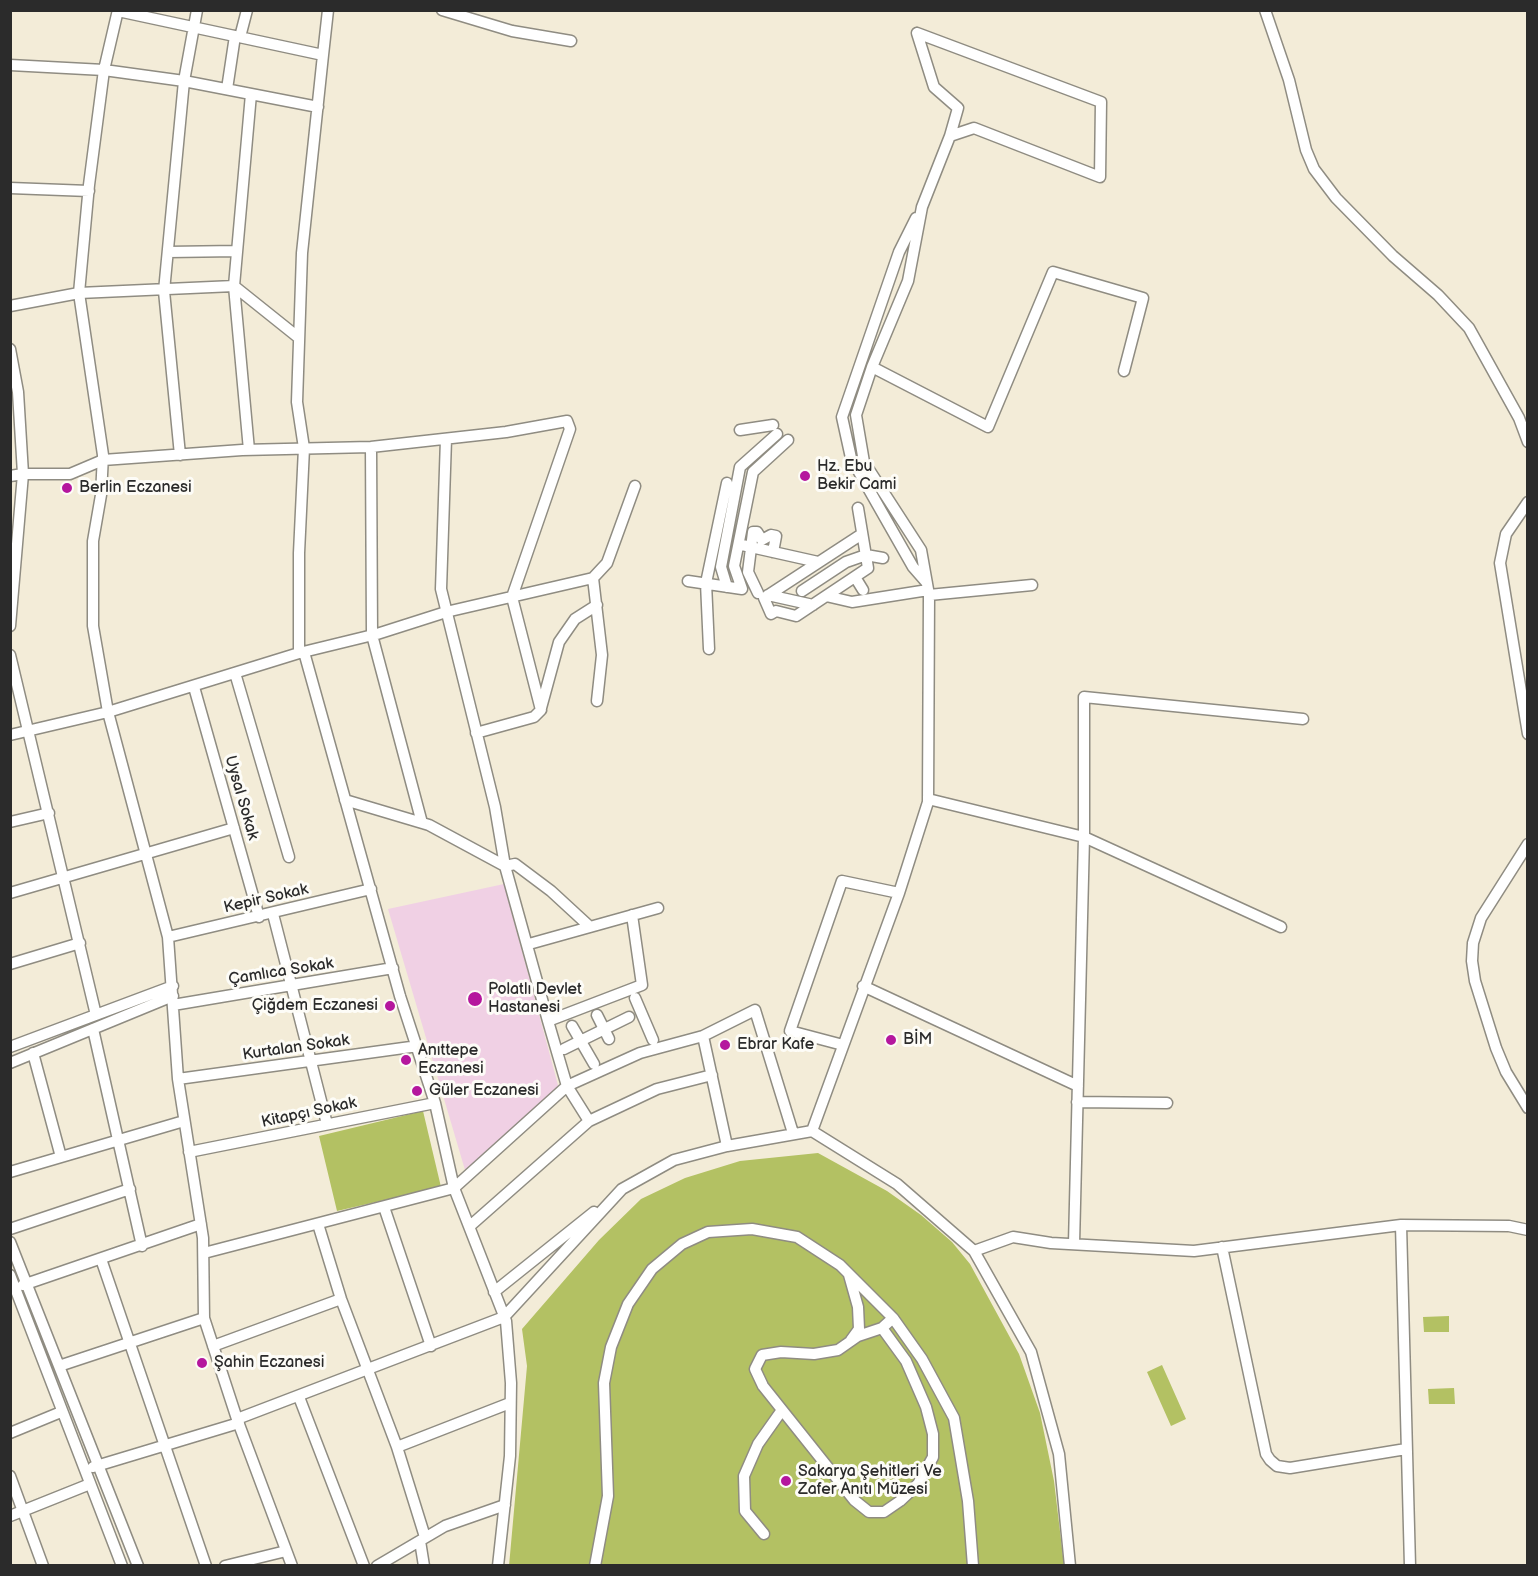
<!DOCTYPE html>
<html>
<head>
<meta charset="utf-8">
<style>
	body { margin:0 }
	#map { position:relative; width:1538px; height:1576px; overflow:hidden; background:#f3ecd8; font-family:"Balsamiq Sans",sans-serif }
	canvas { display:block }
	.frame { position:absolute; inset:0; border:12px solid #2b2b2b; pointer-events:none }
</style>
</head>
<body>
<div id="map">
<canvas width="1538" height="1576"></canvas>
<div class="frame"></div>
</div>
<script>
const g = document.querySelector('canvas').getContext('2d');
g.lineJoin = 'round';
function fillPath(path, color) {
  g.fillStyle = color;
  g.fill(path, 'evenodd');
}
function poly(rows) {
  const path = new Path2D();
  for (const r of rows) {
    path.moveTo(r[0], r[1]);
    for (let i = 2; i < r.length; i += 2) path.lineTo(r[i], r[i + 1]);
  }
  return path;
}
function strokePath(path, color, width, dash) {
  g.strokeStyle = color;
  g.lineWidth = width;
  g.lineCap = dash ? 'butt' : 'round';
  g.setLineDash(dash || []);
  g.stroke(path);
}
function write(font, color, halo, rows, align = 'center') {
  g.font = font + ' "Balsamiq Sans",sans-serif';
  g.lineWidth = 6;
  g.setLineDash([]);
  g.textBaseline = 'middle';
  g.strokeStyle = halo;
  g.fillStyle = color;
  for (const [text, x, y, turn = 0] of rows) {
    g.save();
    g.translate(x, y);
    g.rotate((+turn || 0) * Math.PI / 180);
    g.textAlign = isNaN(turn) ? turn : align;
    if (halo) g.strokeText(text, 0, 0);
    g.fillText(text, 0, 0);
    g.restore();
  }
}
const built = poly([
	[504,884,559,1089,465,1170,388,909]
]);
const green = poly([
	[423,1111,441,1187,337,1211,319,1136],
	[818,1153,887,1191,921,1215,952,1242,970,1264,1019,1354,1040,1413,1054,1481,1064,1565,509,1566,527,1366,522,1329,599,1240,641,1199,685,1178,740,1161],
	[1449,1316,1449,1332,1424,1332,1423,1317],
	[1162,1365,1186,1419,1171,1426,1147,1372],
	[1454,1388,1455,1404,1429,1404,1428,1389]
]);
const minor = poly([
	[118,10,104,70,89,185,79,293,103,455,101,495,93,541,93,626,108,712,168,937,178,1079,203,1238,204,1318,237,1419,292,1566],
	[442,10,512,31,571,41],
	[1265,10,1289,80,1306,150,1314,169,1336,198,1393,256,1438,295,1469,328,1519,418,1528,442],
	[118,11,323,55,302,253,297,402,304,448,299,553,299,653],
	[917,33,1101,102,1100,177,974,128,950,136,958,108,934,87,917,33],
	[240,37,247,10],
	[323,55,328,10],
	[10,65,104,70,184,81,318,107],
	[227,89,235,36],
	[10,188,89,191],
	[916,218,899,252,842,417,851,458,913,567,927,583],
	[168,252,237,251],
	[10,306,79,293,234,286,299,338],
	[10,349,18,392,23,474,10,626],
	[872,367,988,427,1053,272,1143,298,1124,371],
	[740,430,773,425],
	[446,439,441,589,495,807,505,866,548,1021,567,1086,589,1121],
	[371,447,372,635,422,823],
	[249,450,234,286,251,94],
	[180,455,164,291,184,81,197,10],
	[10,476,23,474,70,474,103,460,242,450,371,447,506,432,567,421,570,429,512,597,541,710,534,717,476,733],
	[1528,502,1506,534,1500,563,1528,734],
	[858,508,868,568,796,616,776,611,771,614,764,598,862,534],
	[742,545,818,562],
	[855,577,863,590],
	[593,578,602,655,597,701],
	[688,581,742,589,734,566,753,472,788,440],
	[727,587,721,567,740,467,777,434],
	[802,591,846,562,866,555,883,558],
	[758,593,748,572,753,532,757,532,762,540,771,535,776,536,773,552],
	[768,595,813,605],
	[929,595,1032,585],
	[826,596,852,602,928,590],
	[709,649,706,583,727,483],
	[304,652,400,996,435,1103,454,1188,506,1321,511,1383,510,1456,498,1566],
	[10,655,96,1015],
	[235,673,289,857],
	[194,687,259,917],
	[541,708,559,642,575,619,597,605],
	[10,735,108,712,299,653,377,634,446,612,593,578,607,563,635,486],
	[928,799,1084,837,1281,927],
	[345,800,429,825,505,866,515,864,551,891,589,926],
	[10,822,49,813],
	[1528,844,1481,918,1473,943,1472,961,1475,981,1496,1048,1506,1072,1528,1108],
	[10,893,234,828],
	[273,914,327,1124],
	[168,937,371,889],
	[529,944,658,908],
	[10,964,80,943],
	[863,986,1078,1086],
	[635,998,653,1040],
	[173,1005,393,968],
	[597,1015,609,1039],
	[548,1021,642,985,632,915],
	[572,1026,594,1064],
	[93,1029,142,1246],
	[703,1036,727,1146],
	[843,1045,790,1031,842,881,899,893],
	[10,1047,173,986],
	[564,1049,629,1017],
	[33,1053,61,1157],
	[10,1063,173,996],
	[178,1079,418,1046],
	[1077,1102,1167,1103],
	[812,1131,899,893,928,802,929,595,921,550,864,462,856,415,872,367,908,281,922,207,950,136],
	[189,1152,435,1103],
	[10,1172,184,1121],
	[384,1207,431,1346],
	[318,1224,341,1299,397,1447,425,1537],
	[1401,1225,1410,1566],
	[470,1226,589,1121,657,1089,712,1075],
	[10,1229,130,1189],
	[10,1242,138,1566],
	[1074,1244,1084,837,1084,697,1303,719],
	[1222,1247,1266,1454,1270,1460,1277,1466,1290,1468,1406,1449],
	[974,1251,1013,1237,1051,1243,1194,1251,1401,1225,1509,1226,1528,1230],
	[204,1253,454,1188,567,1086,640,1053,703,1036,755,1010,793,1133],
	[101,1259,206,1566],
	[10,1275,122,1566],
	[849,1275,858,1307,859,1329,851,1340],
	[23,1285,201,1224],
	[494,1292,594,1212],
	[882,1328,858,1336,838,1350,814,1354,781,1352,762,1355,755,1369,763,1386,854,1500,869,1512,884,1512,900,1501,918,1484,933,1457,933,1434,926,1407,906,1361,882,1328,893,1318],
	[213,1346,341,1299],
	[59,1366,204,1318],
	[299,1397,364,1566],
	[237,1419,504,1317,622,1189,674,1160,727,1146,812,1131,897,1184,974,1251,1031,1352,1059,1454,1070,1566],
	[10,1433,61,1412],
	[397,1447,510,1403],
	[93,1467,239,1423],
	[10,1476,43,1566],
	[10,1516,90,1484],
	[764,1534,745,1511,744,1476,758,1444,782,1410],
	[420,1541,424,1566],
	[225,1566,286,1551],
	[377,1566,445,1526,505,1505],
	[595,1566,608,1496,604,1383,611,1347,628,1304,652,1269,682,1244,708,1232,752,1229,797,1237,840,1265,893,1318,922,1359,954,1418,968,1501,973,1566]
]);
const markers = [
	[805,476,6,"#b5179e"],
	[67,488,6,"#b5179e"],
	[475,999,8,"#b5179e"],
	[390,1006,6,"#b5179e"],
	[891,1040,6,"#b5179e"],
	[725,1045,6,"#b5179e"],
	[406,1060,6,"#b5179e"],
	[417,1091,6,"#b5179e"],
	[202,1363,6,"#b5179e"],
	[786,1481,6,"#b5179e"]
];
const poiNames = [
	["Hz. Ebu",817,467],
	["Bekir Cami",817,485],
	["Berlin Eczanesi",79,488],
	["Polatlı Devlet",488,990],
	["Hastanesi",488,1008],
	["Çiğdem Eczanesi",378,1006,"right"],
	["BİM",903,1040],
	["Ebrar Kafe",737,1045],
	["Anıttepe",418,1051],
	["Eczanesi",418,1069],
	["Güler Eczanesi",429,1091],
	["Şahin Eczanesi",214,1363],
	["Sakarya Şehitleri Ve",798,1472],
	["Zafer Anıtı Müzesi",798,1490]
];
const streetNames = [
	["Uysal Sokak",241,798,74],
	["Kepir Sokak",266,899,-13],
	["Çamlıca Sokak",281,972,-9],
	["Kurtalan Sokak",296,1048,-8],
	["Kitapçı Sokak",309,1113,-12]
];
fillPath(built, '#f0d0e4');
fillPath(green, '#b3c163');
strokePath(minor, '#8f8c82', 13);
strokePath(minor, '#fff', 10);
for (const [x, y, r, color] of markers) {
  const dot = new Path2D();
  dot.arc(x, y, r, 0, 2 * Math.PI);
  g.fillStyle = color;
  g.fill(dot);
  strokePath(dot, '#fdfcf7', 2);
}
write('16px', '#2b2b2b', '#fdfcf7', poiNames, 'left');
write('16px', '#2b2b2b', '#fdfcf7', streetNames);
</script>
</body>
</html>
